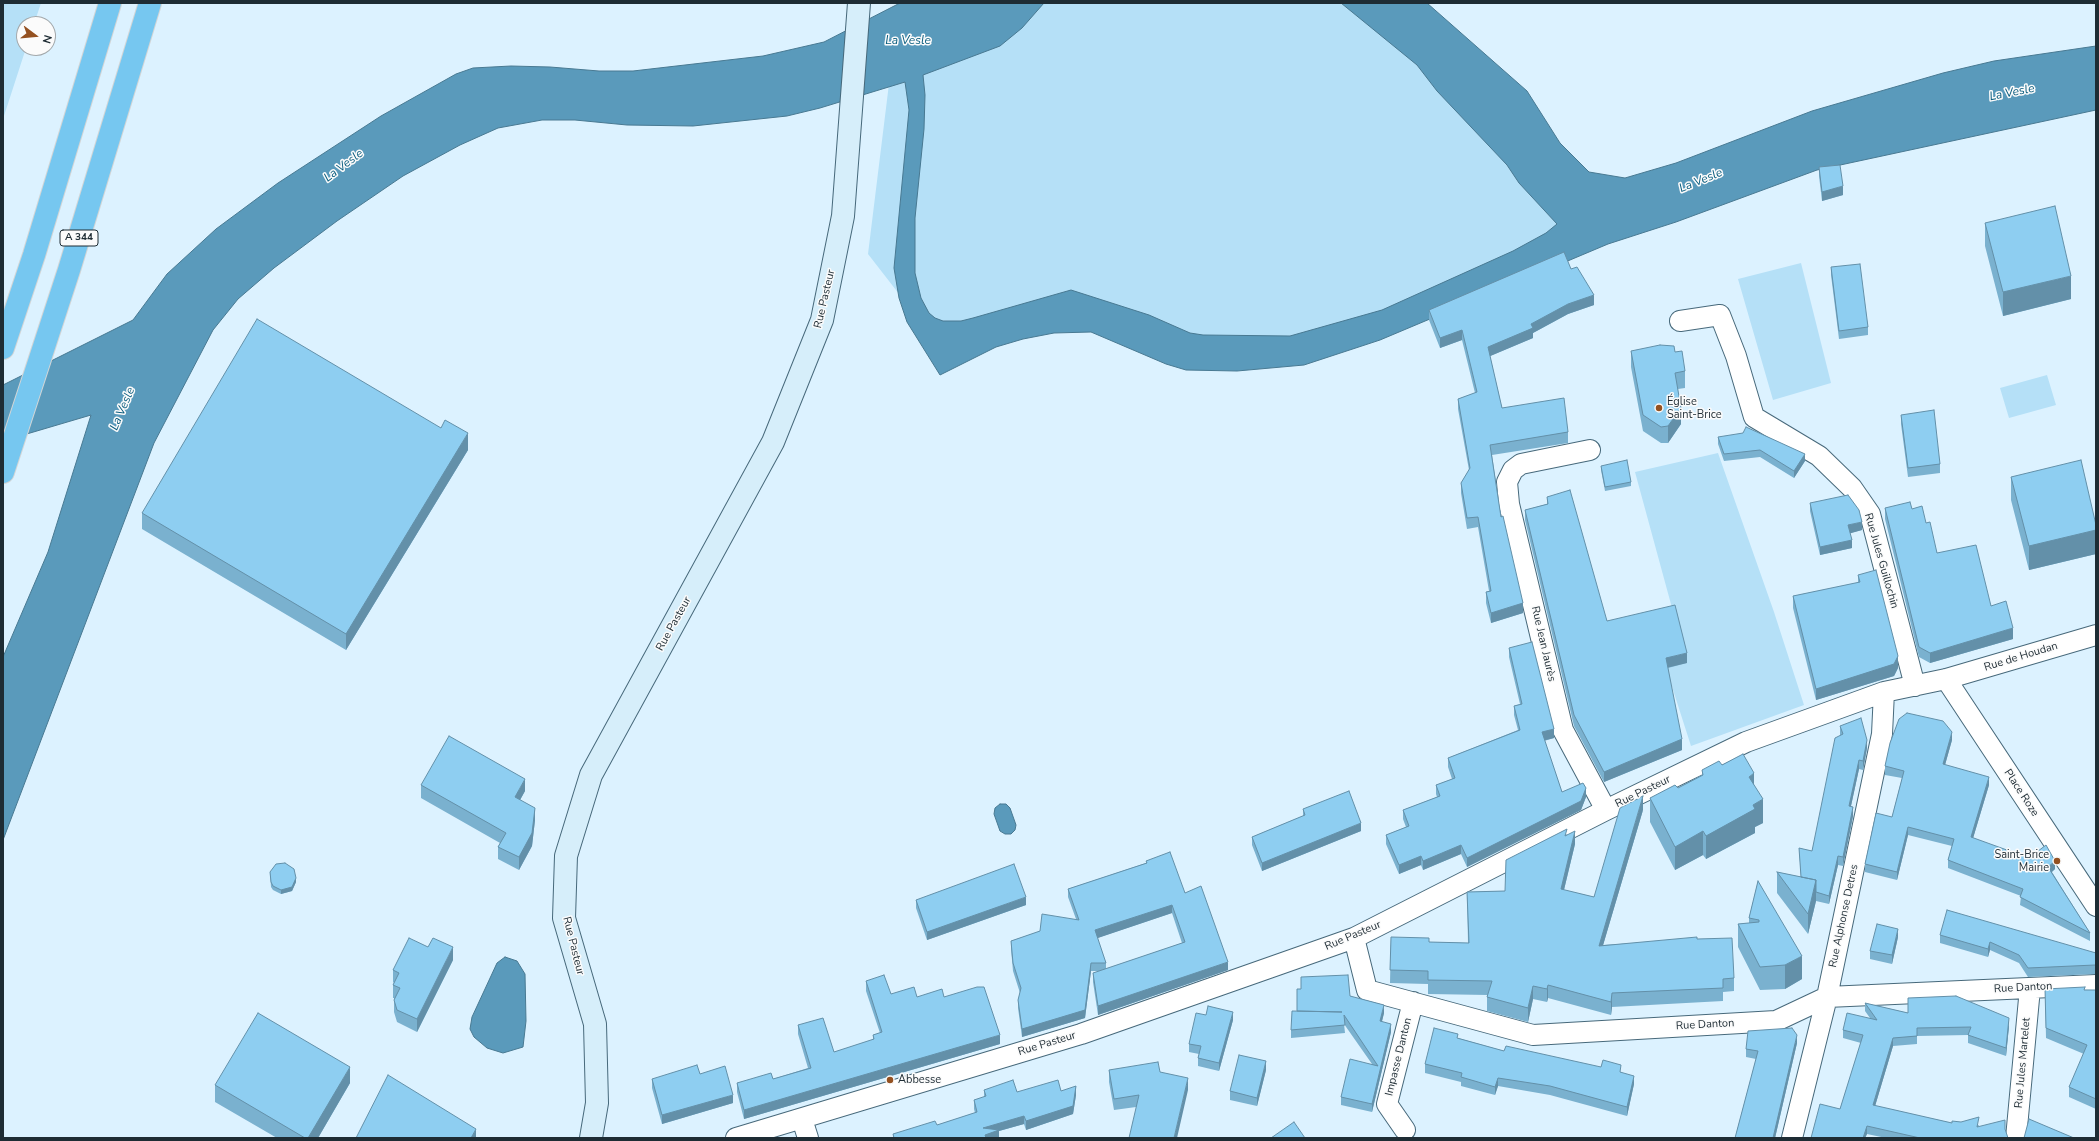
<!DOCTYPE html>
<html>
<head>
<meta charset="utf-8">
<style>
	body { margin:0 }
	#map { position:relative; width:2099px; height:1141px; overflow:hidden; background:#dcf2ff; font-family:"Nunito Sans",sans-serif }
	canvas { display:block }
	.frame { position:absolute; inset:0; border:4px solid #1e2c34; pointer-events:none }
	.north { position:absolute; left:16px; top:16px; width:40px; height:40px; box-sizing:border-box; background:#fbfbfb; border:1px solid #a3a8ab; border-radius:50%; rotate:106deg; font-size:11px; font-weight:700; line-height:16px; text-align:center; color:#1e2c34 }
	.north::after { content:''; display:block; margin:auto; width:14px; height:18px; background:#945121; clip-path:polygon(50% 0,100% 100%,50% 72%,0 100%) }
</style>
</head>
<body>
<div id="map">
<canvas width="2099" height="1141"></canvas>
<div class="frame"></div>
<div class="north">N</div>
</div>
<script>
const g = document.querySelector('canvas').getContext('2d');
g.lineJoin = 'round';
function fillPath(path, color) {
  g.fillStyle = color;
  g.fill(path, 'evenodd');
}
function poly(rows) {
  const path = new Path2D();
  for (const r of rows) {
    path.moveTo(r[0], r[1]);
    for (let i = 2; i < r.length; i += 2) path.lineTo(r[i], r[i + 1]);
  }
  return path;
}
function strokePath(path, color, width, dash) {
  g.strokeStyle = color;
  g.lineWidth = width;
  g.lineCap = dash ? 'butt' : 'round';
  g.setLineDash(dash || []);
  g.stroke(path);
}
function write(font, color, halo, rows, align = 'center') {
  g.font = font + ' "Nunito Sans",sans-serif';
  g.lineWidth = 3;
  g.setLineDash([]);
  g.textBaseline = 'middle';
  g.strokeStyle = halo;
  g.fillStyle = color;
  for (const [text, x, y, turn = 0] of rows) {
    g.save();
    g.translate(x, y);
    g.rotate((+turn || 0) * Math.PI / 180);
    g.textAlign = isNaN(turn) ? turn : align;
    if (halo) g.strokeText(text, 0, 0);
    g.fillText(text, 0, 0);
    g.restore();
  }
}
const green = poly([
	[3,3,41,3,34,24,24,24,24,48,26,48,3,119],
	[944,3,1386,3,1597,192,1574,250,1302,349,1142,342,1068,314,934,339,868,254,896,27],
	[1801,263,1831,383,1773,400,1738,279],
	[2047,375,2056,405,2009,418,2000,388],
	[1718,453,1774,612,1804,705,1691,746,1666,668,1687,663,1635,472]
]);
const water = poly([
	[900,3,1044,3,1022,28,1000,46,923,75,925,95,924,129,915,218,915,273,921,298,929,313,935,318,943,321,961,321,973,318,1071,290,1149,315,1190,333,1203,335,1290,336,1382,310,1513,251,1546,233,1557,224,1519,183,1507,165,1437,91,1417,65,1341,3,1427,3,1527,91,1560,143,1589,172,1625,178,1676,163,1812,111,1943,73,1994,61,2096,46,2096,110,1817,170,1676,222,1608,244,1380,340,1304,365,1237,371,1186,370,1166,364,1091,332,1054,333,1023,339,996,347,940,375,907,322,899,298,894,268,909,110,905,82,820,108,787,116,693,126,627,125,575,120,542,120,498,128,460,145,403,176,337,221,274,268,238,299,213,330,154,443,3,840,3,657,48,552,91,415,3,441,3,385,133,320,167,274,216,229,278,183,381,116,456,74,473,68,511,66,550,67,599,71,633,71,763,56,824,42,900,3],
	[1000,804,1006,804,1010,808,1016,825,1015,830,1011,834,1005,834,1000,831,994,814,995,808,1000,804],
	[505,957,517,961,525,974,526,1021,523,1047,503,1053,487,1048,474,1037,470,1029,472,1017,491,976,497,963,505,957]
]);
const street = poly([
	[1680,321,1720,315,1736,356,1754,417,1819,456,1852,488,1870,514,1915,686],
	[1590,450,1521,464,1513,470,1507,482,1509,504,1563,730,1606,810],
	[1946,679,2096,906],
	[1354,938,1367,990,1533,1035,1776,1021,1827,997,2096,985],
	[802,1119,808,1138],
	[1405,1130,1387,1104,1413,1002],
	[736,1138,1081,1034,1354,938,1606,810,1746,742,1884,692,1946,679,2096,635],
	[1792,1138,1827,997,1882,734,1884,692],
	[2016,1138,2030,988]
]);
const secondary = poly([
	[591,1138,597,1103,595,1024,564,918,566,856,591,775,773,442,822,320,843,216,859,3]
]);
const highway = poly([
	[3,348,34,255,110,3],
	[3,472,69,270,150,3]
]);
const wall = poly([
	[1819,167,1843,195,1822,201,1819,176],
	[1985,223,2071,299,2003,316,1985,246],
	[1831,267,1868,327,1868,335,1839,339,1831,275],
	[1571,269,1594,305,1568,314,1533,333,1533,338,1490,356,1502,408,1568,432,1568,443,1492,455,1501,517,1523,613,1491,623,1486,603,1486,592,1489,591,1478,527,1467,529,1461,493,1461,483,1469,470,1458,409,1458,399,1475,393,1462,340,1440,348,1429,320,1429,310],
	[1631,351,1685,371,1685,388,1678,389,1681,424,1668,443,1661,443,1643,431,1631,367],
	[1901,415,1940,464,1940,473,1908,477,1901,424],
	[441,428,468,450,346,650,142,529,142,513],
	[1718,437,1805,461,1794,478,1760,457,1724,461,1718,444],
	[1601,466,1631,482,1631,486,1605,491,1601,470],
	[2011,477,2096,525,2096,554,2029,570,2011,500],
	[1547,497,1607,621,1687,663,1668,668,1682,750,1604,782,1574,726,1525,520,1525,510,1547,504],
	[1810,503,1862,530,1850,533,1852,548,1820,555,1810,511],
	[1885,508,1926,523,1937,553,1991,606,2013,639,1930,663,1919,657,1885,519],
	[1858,575,1898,668,1894,676,1816,700,1793,608,1793,596,1858,583],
	[1509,648,1554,738,1544,741,1562,792,1586,797,1581,810,1467,867,1461,854,1423,870,1421,865,1399,874,1386,844,1386,835,1406,827,1403,819,1403,810,1437,797,1436,794,1436,785,1452,779,1448,767,1448,758,1518,730,1514,715,1514,706,1520,704,1509,657],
	[1840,726,1867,748,1863,770,1859,769,1851,806,1853,816,1843,866,1838,865,1829,904,1816,901,1808,934,1777,893,1777,872,1801,877,1799,848,1812,851,1840,735],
	[1952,740,1945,765,1989,785,1973,838,2055,869,2052,872,2090,933,2090,941,2020,905,2021,896,1948,868,1948,860,1952,846,1908,835,1897,880,1865,872,1865,864,1892,817,1902,778,1885,775,1885,766],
	[1722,765,1754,785,1763,823,1755,827,1755,833,1706,859,1703,855,1675,870,1650,822,1650,798,1678,788,1702,775,1702,770],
	[421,785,525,791,520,800,535,820,532,846,519,870,498,859,498,847,500,843,421,798],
	[1303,809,1361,831,1262,871,1252,845,1252,837,1303,816],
	[1643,810,1603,945,1697,939,1734,978,1734,991,1723,992,1723,1001,1612,1007,1611,1015,1548,998,1547,1002,1533,999,1528,1022,1487,1011,1487,997,1488,995,1428,994,1428,984,1390,983,1391,937,1429,942,1468,943,1467,892,1505,891,1567,834,1575,844,1564,890,1594,897],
	[1146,861,1185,893,1228,970,1098,1015,1093,982,1093,973,1099,971,1091,971,1085,1018,1022,1037,1018,1008,1018,1000,1020,993,1013,971,1011,949,1011,941,1076,919,1068,897,1068,889,1146,863],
	[1172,913,1182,943,1106,969,1106,963,1097,938],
	[270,872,296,882,292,891,281,894,273,890,271,887],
	[1758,881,1802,979,1785,989,1760,990,1738,947,1738,924,1749,923,1749,918],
	[916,900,1026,905,927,940,916,908],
	[1940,935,2096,953,2096,972,2095,974,2028,977,2019,963,1990,950,1988,957,1940,943],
	[1898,937,1892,964,1870,959,1870,951],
	[453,960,417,1032,397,1022,394,1012,394,998,393,998,393,985,394,983,393,982,393,970],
	[866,981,891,994,917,997,944,997,1000,1044,744,1119,737,1092,737,1083,773,1079,808,1068,798,1034,798,1025,834,1052,873,1040,873,1035,880,1033,866,991],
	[2045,989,2096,990,2096,1109,2069,1097,2069,1087,2084,1054,2046,1038],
	[1350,996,1384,1013,1382,1021,1391,1032,1372,1112,1341,1105,1341,1097,1372,1064,1344,1024,1345,1033,1291,1038,1291,1030],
	[1865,1003,1908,1013,2009,1026,2006,1056,1968,1043,1968,1035,1917,1036,1917,1044,1893,1046,1875,1106,1952,1123,1979,1125,1978,1127,2005,1131,2008,1138,1886,1138,1867,1134,1865,1138,1811,1138,1840,1109,1861,1043,1843,1038,1843,1030,1870,1018,1865,1011],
	[1206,1015,1233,1020,1219,1071,1198,1066,1198,1058,1199,1054,1189,1052,1189,1044],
	[1458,1038,1504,1051,1621,1072,1634,1084,1627,1116,1550,1095,1498,1086,1495,1095,1461,1086,1461,1082,1425,1073,1425,1064],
	[1797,1043,1775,1138,1735,1138,1756,1059,1746,1057,1746,1049],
	[1109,1070,1160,1072,1188,1090,1136,1107,1114,1110,1109,1082],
	[1266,1070,1257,1106,1230,1100,1230,1091],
	[700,1074,733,1103,662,1124,652,1088,652,1079],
	[350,1083,318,1138,277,1138,215,1102,215,1085],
	[984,1090,1017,1092,1061,1091,1076,1095,1073,1114,1026,1130,1024,1124,999,1131,999,1138,893,1138,893,1134,937,1125,975,1113,974,1109,974,1100,984,1097]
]);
const shadedWall = poly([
	[1843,186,1843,195,1822,201,1822,192],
	[2071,276,2071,299,2003,316,2003,292],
	[1594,295,1594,305,1568,314,1533,333,1533,338,1488,357,1488,347,1568,304],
	[1462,330,1462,340,1440,348,1440,338],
	[1681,408,1681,424,1668,443,1668,426],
	[468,433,468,450,346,650,346,634],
	[1805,454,1805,461,1794,478,1794,471],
	[1862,522,1862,530,1848,534,1848,525],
	[2096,530,2096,554,2029,570,2029,546],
	[1852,540,1852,548,1820,555,1820,547],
	[1523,603,1523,613,1491,623,1491,613],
	[2013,628,2013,639,1930,663,1930,653],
	[1687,653,1687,663,1666,668,1666,658],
	[1898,656,1898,668,1894,676,1816,700,1816,689],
	[1554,729,1554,738,1542,741,1542,732],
	[1952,732,1952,740,1943,772,1943,764],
	[1682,739,1682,750,1604,782,1604,772],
	[1867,740,1867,748,1863,770,1863,761],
	[1859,760,1859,769,1849,815,1849,806],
	[1754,773,1754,796,1749,777],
	[1989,777,1989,785,1971,845,1971,837],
	[525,779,525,791,515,809,515,797],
	[1586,788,1586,797,1581,810,1467,867,1467,858],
	[1643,796,1643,810,1599,959,1599,946],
	[1763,799,1763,823,1755,827,1755,833,1706,859,1706,836,1753,805],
	[1853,807,1853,816,1843,866,1843,857],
	[535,808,535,820,532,846,519,870,519,857],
	[1361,823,1361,831,1262,871,1262,863],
	[1908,827,1908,835,1897,880,1897,872],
	[1575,831,1575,844,1561,902,1561,889],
	[1703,831,1703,855,1675,870,1675,847],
	[1461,845,1461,854,1423,870,1423,861],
	[1421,856,1421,865,1399,874,1399,865],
	[1838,856,1838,865,1829,904,1829,896],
	[2055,861,2055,869,2048,875,2048,867],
	[296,878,296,882,292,891,281,894,281,890],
	[1816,880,1816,901,1808,934,1808,914],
	[1026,897,1026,905,927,940,927,932],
	[1172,905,1172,913,1095,939,1095,930],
	[1898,929,1898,937,1892,964,1892,955],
	[1990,942,1990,950,1988,957,1988,949],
	[453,947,453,960,417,1032,417,1019],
	[1802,956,1802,979,1785,989,1785,965],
	[1228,962,1228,970,1098,1015,1098,1006],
	[1091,963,1091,971,1085,1018,1022,1037,1022,1029],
	[1548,985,1548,998,1547,1002,1547,989],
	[1533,986,1533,999,1528,1022,1528,1008],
	[1612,993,1612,1007,1611,1015,1611,1002],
	[1384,1005,1384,1013,1380,1029,1380,1021],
	[1233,1012,1233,1020,1219,1071,1219,1063],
	[2009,1018,2009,1026,2006,1056,2006,1048],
	[1391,1024,1391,1032,1372,1112,1372,1104],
	[1000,1035,1000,1044,744,1119,744,1110],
	[1797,1035,1797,1043,1775,1138,1773,1138],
	[1893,1038,1893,1046,1873,1113,1873,1105],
	[1266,1061,1266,1070,1257,1106,1257,1098],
	[350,1067,350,1083,318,1138,308,1138],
	[1634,1076,1634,1084,1627,1116,1627,1107],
	[1188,1078,1188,1090,1177,1138,1174,1138],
	[1498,1078,1498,1086,1495,1095,1495,1087],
	[1076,1086,1076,1095,1073,1114,1026,1130,1026,1121],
	[733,1095,733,1103,662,1124,662,1115],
	[1024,1116,1024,1124,999,1131,999,1138,985,1138,983,1128],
	[1867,1126,1867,1134,1865,1138,1863,1138],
	[476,1129,476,1138,471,1138]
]);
const building = poly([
	[1840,165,1843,186,1822,192,1819,167,1840,165],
	[2055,206,2071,276,2003,292,1985,223,2055,206],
	[1564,252,1571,269,1577,267,1594,295,1568,304,1531,324,1533,328,1488,347,1502,408,1564,398,1568,432,1490,445,1501,517,1503,516,1523,603,1491,613,1486,592,1491,591,1478,517,1467,518,1461,483,1470,468,1458,399,1477,392,1462,330,1440,338,1429,310,1564,252],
	[1860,264,1868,327,1839,331,1831,267,1860,264],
	[257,319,441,428,445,420,468,433,346,634,142,513,257,319],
	[1660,345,1674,346,1675,352,1682,351,1685,371,1675,373,1681,408,1668,426,1661,427,1643,415,1631,351,1660,345],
	[1934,410,1940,464,1908,468,1901,415,1934,410],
	[1746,427,1805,454,1794,471,1760,450,1724,454,1718,437,1743,433,1746,427],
	[1627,460,1631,482,1605,487,1601,466,1627,460],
	[2081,460,2096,525,2096,530,2029,546,2011,477,2081,460],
	[1570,490,1607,621,1675,605,1687,653,1666,658,1682,739,1604,772,1574,715,1525,510,1548,504,1547,497,1570,490],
	[1848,495,1859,510,1862,522,1848,525,1852,540,1820,547,1810,503,1848,495],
	[1910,502,1912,509,1922,506,1926,523,1930,522,1937,553,1976,545,1991,606,2006,601,2013,628,1930,653,1919,647,1885,508,1910,502],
	[1876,570,1898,656,1894,664,1816,689,1793,596,1860,582,1858,575,1876,570],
	[1532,642,1554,729,1542,732,1562,792,1583,783,1586,788,1581,801,1467,858,1461,845,1423,861,1421,856,1399,865,1386,835,1409,826,1403,810,1440,796,1436,785,1455,778,1448,758,1520,730,1514,706,1522,704,1509,648,1532,642],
	[1907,713,1943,721,1952,732,1943,764,1989,777,1971,837,2029,858,2046,845,2055,861,2048,867,2090,933,2020,897,2023,889,1948,860,1954,839,1908,827,1897,872,1865,864,1876,813,1892,817,1904,771,1885,766,1890,743,1899,719,1907,713],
	[1861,718,1867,740,1863,761,1859,760,1849,806,1853,807,1843,857,1838,856,1829,896,1816,892,1816,880,1801,877,1799,848,1812,851,1835,738,1843,734,1840,726,1861,718],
	[449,736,525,779,515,797,535,808,532,833,519,857,498,847,506,833,421,785,449,736],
	[1743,754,1754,773,1749,777,1763,799,1753,805,1755,809,1706,836,1703,831,1675,847,1650,798,1675,785,1678,788,1703,775,1702,770,1719,761,1722,765,1743,754],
	[1349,791,1361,823,1262,863,1252,837,1305,815,1303,809,1349,791],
	[1643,796,1599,946,1697,937,1697,939,1732,938,1734,978,1723,979,1723,988,1612,993,1611,1002,1548,985,1547,989,1533,986,1528,1008,1487,997,1492,981,1428,980,1428,971,1390,970,1391,937,1429,938,1429,942,1469,943,1467,892,1505,891,1506,860,1567,829,1565,836,1575,831,1561,889,1594,897,1620,808,1643,796],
	[1170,852,1185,893,1201,886,1228,962,1098,1006,1093,973,1185,942,1172,905,1095,930,1106,963,1091,963,1085,1010,1022,1029,1018,1000,1021,988,1013,963,1011,941,1040,931,1042,914,1079,920,1068,889,1147,863,1146,861,1170,852],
	[285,863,294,869,296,878,292,887,281,890,273,886,271,882,270,872,276,864,285,863],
	[1014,864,1026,897,927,932,916,900,1014,864],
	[1777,872,1816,880,1808,914,1777,872],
	[1758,881,1802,956,1785,965,1760,967,1738,924,1759,922,1759,920,1749,918,1758,881],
	[1947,910,2096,953,2096,964,2095,965,2028,968,2019,955,1990,942,1988,949,1940,935,1947,910],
	[1877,924,1898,929,1892,955,1870,951,1877,924],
	[409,938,428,947,433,938,453,947,417,1019,397,1010,394,1000,400,988,393,985,399,973,393,970,409,938],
	[884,975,891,994,914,987,917,997,942,989,944,997,977,987,984,987,1000,1035,744,1110,737,1083,771,1073,773,1079,811,1068,798,1025,823,1018,834,1052,874,1039,873,1035,882,1032,866,981,884,975],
	[1348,975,1350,996,1384,1005,1380,1021,1391,1024,1372,1104,1341,1097,1350,1059,1378,1066,1344,1015,1345,1025,1291,1030,1292,1011,1342,1012,1297,1011,1297,989,1301,989,1301,977,1348,975],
	[2085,987,2084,990,2096,990,2096,1099,2069,1087,2087,1045,2046,1028,2045,989,2085,987],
	[1956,996,2009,1018,2006,1048,1968,1035,1971,1027,1917,1028,1917,1036,1893,1038,1873,1105,1952,1123,1952,1121,1961,1122,1979,1117,1977,1127,2005,1120,2005,1129,2008,1138,1920,1138,1867,1126,1863,1138,1811,1138,1820,1104,1840,1109,1863,1035,1843,1030,1847,1013,1877,1020,1865,1003,1908,1013,1908,998,1956,996],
	[1208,1006,1233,1012,1219,1063,1198,1058,1201,1046,1189,1044,1196,1013,1206,1015,1208,1006],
	[258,1013,350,1067,308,1138,305,1138,215,1085,258,1013],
	[1434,1028,1458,1034,1457,1038,1504,1051,1506,1046,1601,1067,1603,1060,1621,1065,1620,1072,1634,1076,1627,1107,1550,1086,1498,1078,1495,1087,1461,1077,1462,1073,1425,1064,1434,1028],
	[1792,1028,1797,1035,1773,1138,1735,1138,1758,1051,1746,1049,1748,1031,1792,1028],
	[1239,1055,1266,1061,1257,1098,1230,1091,1239,1055],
	[1158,1062,1160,1072,1188,1078,1174,1138,1129,1138,1139,1095,1114,1099,1109,1070,1158,1062],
	[697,1065,700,1074,725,1066,733,1095,662,1115,652,1079,697,1065],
	[388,1075,476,1129,471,1138,356,1138,388,1075],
	[1013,1080,1017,1092,1058,1080,1061,1091,1076,1086,1073,1106,1026,1121,1024,1116,983,1128,999,1130,985,1135,986,1138,894,1138,893,1134,935,1121,937,1125,977,1112,974,1100,986,1096,984,1090,1013,1080],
	[2029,1119,2074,1138,2024,1138,2029,1119],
	[1294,1122,1305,1138,1271,1138,1294,1122]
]);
const markers = [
	[1659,408,4,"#945121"],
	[2057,861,4,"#945121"],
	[890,1080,4,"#945121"]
];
const shields = [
	[79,238,38]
];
const shieldNames = [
	["A 344",79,238]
];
const streetNames = [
	["Rue Pasteur",825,299,-77],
	["Rue Jules Guillochin",1881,561,74],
	["Rue Pasteur",674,624,-61],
	["Rue Jean Jaurès",1543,644,77],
	["Rue de Houdan",2021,657,-17],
	["Rue Pasteur",1643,792,-26],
	["Place Roze",2021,793,57],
	["Rue Alphonse Detres",1844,916,-78],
	["Rue Pasteur",1353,936,-23],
	["Rue Pasteur",573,946,76],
	["Rue Danton",2023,988,-3],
	["Rue Danton",1705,1025,-3],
	["Rue Pasteur",1047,1044,-17],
	["Impasse Danton",1399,1057,-76],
	["Rue Jules Martelet",2023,1063,-85]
];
const poiNames = [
	["Église",1667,402],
	["Saint-Brice",1667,415],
	["Saint-Brice",2049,855,"right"],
	["Mairie",2049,868,"right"],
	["Abbesse",898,1080]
];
const waterNames = [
	["La Vesle",908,41],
	["La Vesle",2012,93,-11],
	["La Vesle",344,166,-37],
	["La Vesle",1701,181,-22],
	["La Vesle",123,409,-67]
];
fillPath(green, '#b5e0f7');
fillPath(water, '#5a9abb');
strokePath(water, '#487992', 1);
strokePath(street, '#47697b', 22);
strokePath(secondary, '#47697b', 24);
strokePath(highway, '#d2d5d6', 24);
strokePath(street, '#fff', 20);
strokePath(secondary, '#d6eefa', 22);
strokePath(highway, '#76c7f0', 22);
fillPath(wall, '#7ab1cf');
fillPath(shadedWall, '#6390a9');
fillPath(building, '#8ecef1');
strokePath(building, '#6390a9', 1);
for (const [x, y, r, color] of markers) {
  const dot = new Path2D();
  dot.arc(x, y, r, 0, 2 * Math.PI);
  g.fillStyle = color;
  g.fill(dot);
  strokePath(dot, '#fbfbfb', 1.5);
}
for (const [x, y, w] of shields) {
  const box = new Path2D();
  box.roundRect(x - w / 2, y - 8, w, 16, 3);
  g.fillStyle = '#fbfbfb';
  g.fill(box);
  strokePath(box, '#1e2c34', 1);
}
write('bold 10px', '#1e2c34', null, shieldNames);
write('11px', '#1e2c34', '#fbfbfb', streetNames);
write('11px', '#1e2c34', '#fbfbfb', poiNames, 'left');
write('italic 12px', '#085c7e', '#fbfbfb', waterNames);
</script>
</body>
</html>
